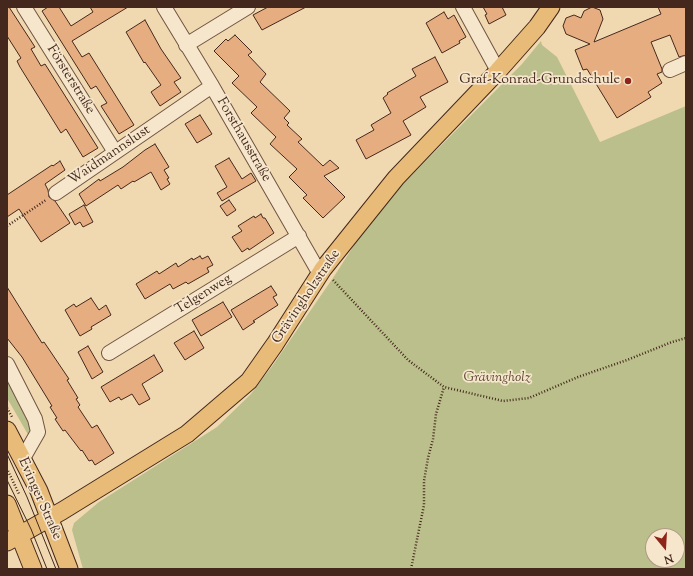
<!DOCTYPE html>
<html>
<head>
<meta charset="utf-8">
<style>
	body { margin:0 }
	#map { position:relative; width:693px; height:576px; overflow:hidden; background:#f0d8b0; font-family:"Sorts Mill Goudy",serif }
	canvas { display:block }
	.frame { position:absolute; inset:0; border:8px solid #45281d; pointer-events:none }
	.north { position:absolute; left:645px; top:528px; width:40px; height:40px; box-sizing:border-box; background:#f5e6cc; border:1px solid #af9a86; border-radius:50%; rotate:162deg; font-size:11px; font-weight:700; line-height:16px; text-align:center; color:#45281d }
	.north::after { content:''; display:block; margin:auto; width:14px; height:18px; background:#8f2418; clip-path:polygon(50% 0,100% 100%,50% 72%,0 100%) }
</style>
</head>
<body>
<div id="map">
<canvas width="693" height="576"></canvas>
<div class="frame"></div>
<div class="north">N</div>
</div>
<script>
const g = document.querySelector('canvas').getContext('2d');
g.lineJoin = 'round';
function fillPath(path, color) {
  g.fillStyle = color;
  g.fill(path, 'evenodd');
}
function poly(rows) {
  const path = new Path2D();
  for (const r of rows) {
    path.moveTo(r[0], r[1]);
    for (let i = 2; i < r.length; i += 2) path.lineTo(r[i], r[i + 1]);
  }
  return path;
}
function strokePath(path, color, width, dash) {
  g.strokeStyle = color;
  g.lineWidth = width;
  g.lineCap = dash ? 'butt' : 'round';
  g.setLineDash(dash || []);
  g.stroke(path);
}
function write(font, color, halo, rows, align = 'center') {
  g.font = font + ' "Sorts Mill Goudy",serif';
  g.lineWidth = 3.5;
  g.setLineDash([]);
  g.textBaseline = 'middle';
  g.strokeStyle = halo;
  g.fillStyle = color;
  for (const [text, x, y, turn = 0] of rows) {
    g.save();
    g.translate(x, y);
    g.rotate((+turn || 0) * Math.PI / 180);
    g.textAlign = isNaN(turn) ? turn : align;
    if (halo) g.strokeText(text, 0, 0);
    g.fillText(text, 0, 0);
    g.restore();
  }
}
const green = poly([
	[541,41,542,45,557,57,600,142,686,106,686,569,83,569,72,530,74,523,99,502,217,427,251,394,273,365,335,275,376,211,522,64],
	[653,536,677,536,677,560,653,560],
	[7,380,31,429,30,438,7,398]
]);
const building = poly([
	[7,7,9,7,35,47,31,49,41,66,45,64,98,148,83,157,66,129,61,133,20,67,17,61,21,58,7,36,7,7],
	[48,7,59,7,71,26,93,12,90,7,128,7,72,41,82,57,89,53,134,125,119,134,101,106,107,103,96,86,91,89,42,11,48,7],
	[268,7,306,7,262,30,253,15,268,7],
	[483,7,502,7,506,15,489,24,485,15,487,14,483,7],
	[592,7,600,10,603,19,594,42,661,14,658,7,686,7,686,55,679,57,670,35,651,42,662,69,662,72,657,74,662,83,648,92,651,97,617,118,587,69,583,70,575,50,590,44,566,34,563,26,566,18,574,15,581,18,584,11,592,7],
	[444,12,448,19,454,15,466,37,459,41,460,43,442,53,426,23,444,12],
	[145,20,161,49,181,78,174,82,181,92,160,106,151,92,161,85,145,62,144,63,126,32,145,20],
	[235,35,252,52,248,55,266,74,260,82,290,111,284,118,289,123,287,125,302,139,298,142,323,166,330,160,339,168,324,176,345,197,323,218,303,198,307,195,289,177,297,169,270,144,276,137,251,113,257,107,232,83,239,76,214,51,226,39,228,41,235,35],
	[435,57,448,82,420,97,426,107,403,121,411,135,366,159,356,140,374,130,371,125,391,113,383,98,388,94,387,93,416,76,412,69,435,57],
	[200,115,212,134,197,143,185,124,200,115],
	[155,144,169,167,164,170,169,178,167,179,170,184,161,190,151,172,134,182,133,181,121,189,118,185,86,206,79,194,99,179,100,181,123,167,145,150,155,144],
	[229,158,242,179,251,173,256,181,222,201,217,193,227,187,215,166,229,158],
	[60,161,65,170,45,184,48,190,49,197,55,201,70,223,41,242,19,209,7,217,7,195,52,165,53,166,60,161],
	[229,200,236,210,227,216,220,206,229,200],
	[84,205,93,222,83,227,80,222,75,225,69,214,84,205],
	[261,214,263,218,265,218,274,233,255,246,249,250,248,248,242,252,232,237,242,231,238,226,254,216,255,218,261,214],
	[200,256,202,259,208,256,213,265,207,268,209,272,188,284,186,282,173,289,170,284,145,299,136,284,157,271,159,274,176,263,178,267,192,258,193,260,200,256],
	[271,286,277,295,273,297,278,305,253,321,255,322,243,330,231,310,271,286],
	[7,287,42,343,44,342,69,379,67,380,78,398,76,399,80,405,78,407,92,428,97,425,114,453,95,465,92,460,89,461,82,450,81,451,65,430,63,431,55,419,57,418,50,407,52,406,22,357,7,338,7,287],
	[91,298,99,310,106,305,111,315,91,327,92,329,80,336,65,310,74,304,76,307,91,298],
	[223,302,232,317,201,336,192,320,223,302],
	[194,331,204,348,185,360,174,343,194,331],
	[88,346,103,372,92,379,78,352,88,346],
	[154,355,163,371,142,384,150,399,139,405,132,394,121,400,119,397,110,402,101,387,154,355]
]);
const path = poly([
	[7,226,46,200],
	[333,280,408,360,444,387,503,401,529,398,578,377,627,360,672,342,686,338],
	[7,408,12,417],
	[8,471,19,494],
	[411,569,424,505,424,481,428,458,433,439,436,414,444,387]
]);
const minor = poly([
	[24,7,115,152],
	[164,7,212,86,320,274],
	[463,7,498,71],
	[186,45,248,7],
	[670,70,686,63],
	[56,193,212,86],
	[109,353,299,236],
	[7,364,35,419,38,432,22,460]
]);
const major = poly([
	[7,430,39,491,69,569],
	[7,504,33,569],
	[7,542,62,511,187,434,249,381,275,344,323,269,396,178,498,71,537,27,551,7]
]);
const tram = poly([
	[7,454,27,497,56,569],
	[7,480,31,529,47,569]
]);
const markers = [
	[628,81,4,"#8f2418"]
];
const streetNames = [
	["Försterstraße",70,80,58],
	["Forsthausstraße",243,140,60],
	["Waidmannslust",110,156,-34],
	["Telgenweg",204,295,-32],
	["Grävingholzstraße",307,297,-56],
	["Evinger Straße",39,499,66]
];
const poiNames = [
	["Graf-Konrad-Grundschule",620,81]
];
const parkNames = [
	["Grävingholz",497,379]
];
fillPath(green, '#babf8b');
fillPath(building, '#e6ad81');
strokePath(building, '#45281d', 1);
strokePath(minor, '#705442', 16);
strokePath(major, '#45281d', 19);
strokePath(path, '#45281d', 2.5, [1, 2]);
strokePath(minor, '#f5e6cc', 14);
strokePath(major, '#e8bc78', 17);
strokePath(tram, '#45281d', 1);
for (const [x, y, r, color] of markers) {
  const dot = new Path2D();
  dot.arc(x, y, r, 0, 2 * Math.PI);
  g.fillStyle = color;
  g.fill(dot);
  strokePath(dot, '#f5e6cc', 1.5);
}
write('14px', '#45281d', '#f5e6cc', streetNames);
write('14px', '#45281d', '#f5e6cc', poiNames, 'right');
write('italic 14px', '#5c4633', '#f5e6cc', parkNames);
</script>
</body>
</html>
